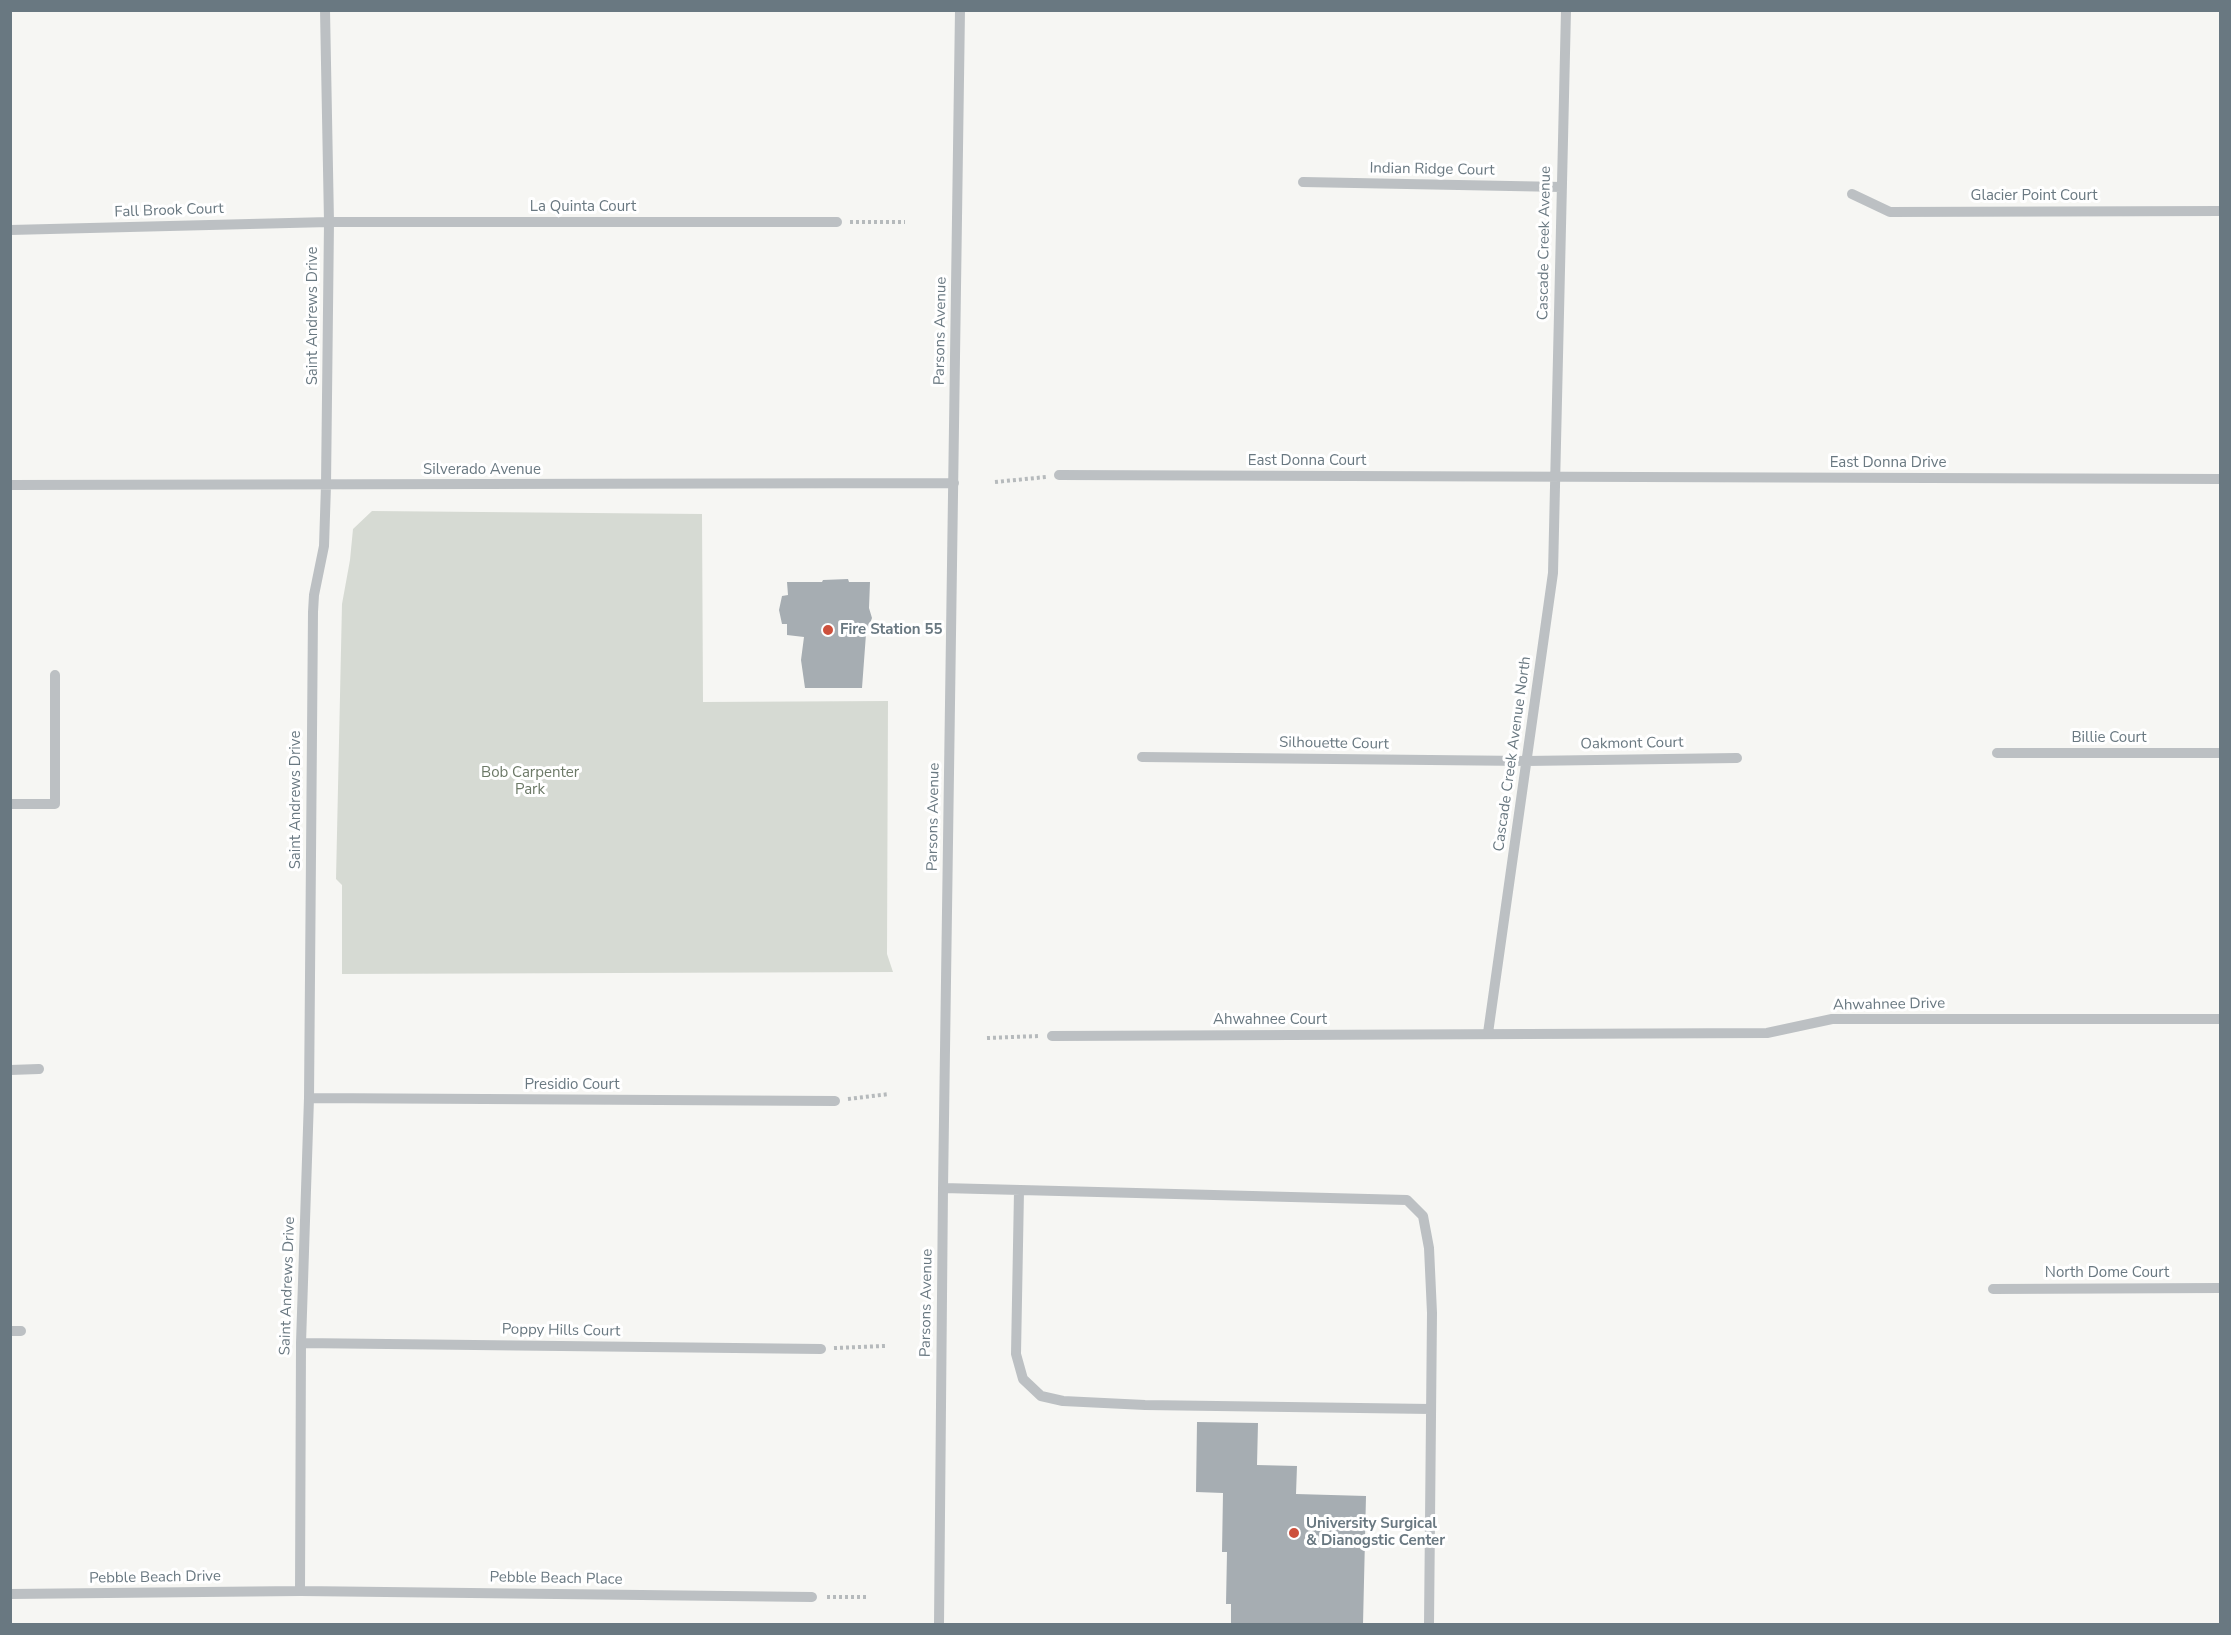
<!DOCTYPE html>
<html>
<head>
<meta charset="utf-8">
<style>
	body { margin:0 }
	#map { position:relative; width:2231px; height:1635px; overflow:hidden; background:#f6f6f3; font-family:"Nunito Sans",sans-serif }
	canvas { display:block }
	.frame { position:absolute; inset:0; border:12px solid #697881; pointer-events:none }
</style>
</head>
<body>
<div id="map">
<canvas width="2231" height="1635"></canvas>
<div class="frame"></div>
</div>
<script>
const g = document.querySelector('canvas').getContext('2d');
g.lineJoin = 'round';
function fillPath(path, color) {
  g.fillStyle = color;
  g.fill(path, 'evenodd');
}
function poly(rows) {
  const path = new Path2D();
  for (const r of rows) {
    path.moveTo(r[0], r[1]);
    for (let i = 2; i < r.length; i += 2) path.lineTo(r[i], r[i + 1]);
  }
  return path;
}
function strokePath(path, color, width, dash) {
  g.strokeStyle = color;
  g.lineWidth = width;
  g.lineCap = dash ? 'butt' : 'round';
  g.setLineDash(dash || []);
  g.stroke(path);
}
function write(font, color, halo, rows, align = 'center') {
  g.font = font + ' "Nunito Sans",sans-serif';
  g.lineWidth = 6;
  g.setLineDash([]);
  g.textBaseline = 'middle';
  g.strokeStyle = halo;
  g.fillStyle = color;
  for (const [text, x, y, turn = 0] of rows) {
    g.save();
    g.translate(x, y);
    g.rotate((+turn || 0) * Math.PI / 180);
    g.textAlign = isNaN(turn) ? turn : align;
    if (halo) g.strokeText(text, 0, 0);
    g.fillText(text, 0, 0);
    g.restore();
  }
}
const green = poly([
	[372,511,702,514,703,702,888,701,887,954,893,972,342,974,342,885,336,879,342,604,350,560,353,529]
]);
const building = poly([
	[848,579,849,582,870,582,869,608,872,618,866,634,862,688,805,688,801,660,804,637,787,635,787,624,782,624,779,610,782,596,788,595,787,582,822,582,823,580],
	[1197,1422,1258,1423,1257,1465,1297,1466,1296,1494,1366,1496,1363,1624,1231,1624,1231,1604,1226,1604,1227,1552,1222,1552,1223,1493,1196,1492]
]);
const path = poly([
	[850,222,905,222],
	[995,482,1046,477],
	[987,1038,1039,1036],
	[848,1099,889,1094],
	[834,1348,885,1346],
	[827,1597,867,1597]
]);
const minor = poly([
	[1303,182,1562,187],
	[1852,194,1890,212,2220,211],
	[10,230,329,222,837,222],
	[1059,475,2220,479],
	[10,485,954,483],
	[1997,753,2220,753],
	[1142,757,1526,761,1737,758],
	[10,804,55,804,55,675],
	[1488,1033,1553,573,1566,10],
	[1052,1036,1767,1033,1832,1019,2220,1019],
	[10,1070,39,1069],
	[309,1098,835,1101],
	[943,1188,1407,1200,1423,1216,1429,1248,1432,1313,1429,1624],
	[1019,1191,1016,1354,1023,1379,1041,1396,1063,1401,1145,1405,1431,1409],
	[1993,1289,2220,1288],
	[10,1331,21,1331],
	[301,1343,821,1349],
	[300,1591,301,1343,309,1098,313,612,314,595,324,546,326,485,329,222,325,10],
	[10,1594,300,1591,812,1597],
	[939,1624,943,1188,960,10]
]);
const markers = [
	[828,630,6,"#cd503c"],
	[1294,1533,6,"#cd503c"]
];
const streetNames = [
	["Indian Ridge Court",1432,170,1],
	["Glacier Point Court",2034,196],
	["La Quinta Court",583,207],
	["Fall Brook Court",169,211,-2],
	["Cascade Creek Avenue",1545,243,-89],
	["Saint Andrews Drive",313,316,-90],
	["Parsons Avenue",941,331,-89],
	["East Donna Court",1307,461],
	["East Donna Drive",1888,463],
	["Silverado Avenue",482,470],
	["Billie Court",2109,738],
	["Silhouette Court",1334,744,1],
	["Oakmont Court",1632,744,-1],
	["Cascade Creek Avenue North",1513,754,-82],
	["Saint Andrews Drive",296,800,-90],
	["Parsons Avenue",934,817,-89],
	["Ahwahnee Drive",1889,1005,-1],
	["Ahwahnee Court",1270,1020],
	["Presidio Court",572,1085],
	["North Dome Court",2107,1273],
	["Saint Andrews Drive",288,1286,-88],
	["Parsons Avenue",927,1303,-89],
	["Poppy Hills Court",561,1331,1],
	["Pebble Beach Drive",155,1578,-1],
	["Pebble Beach Place",556,1579,1]
];
const poiNames = [
	["Fire Station 55",840,630],
	["University Surgical",1306,1524],
	["& Dianogstic Center",1306,1541]
];
const parkNames = [
	["Bob Carpenter",530,773],
	["Park",530,790]
];
fillPath(green, '#d6dad3');
fillPath(building, '#a6adb2');
strokePath(path, '#b6babc', 4, [3, 3]);
strokePath(minor, '#bcc0c3', 10);
for (const [x, y, r, color] of markers) {
  const dot = new Path2D();
  dot.arc(x, y, r, 0, 2 * Math.PI);
  g.fillStyle = color;
  g.fill(dot);
  strokePath(dot, '#fff', 2);
}
write('15px', '#697881', '#fff', streetNames);
write('bold 15px', '#697881', '#fff', poiNames, 'left');
write('15px', '#6c7967', '#fff', parkNames);
</script>
</body>
</html>
